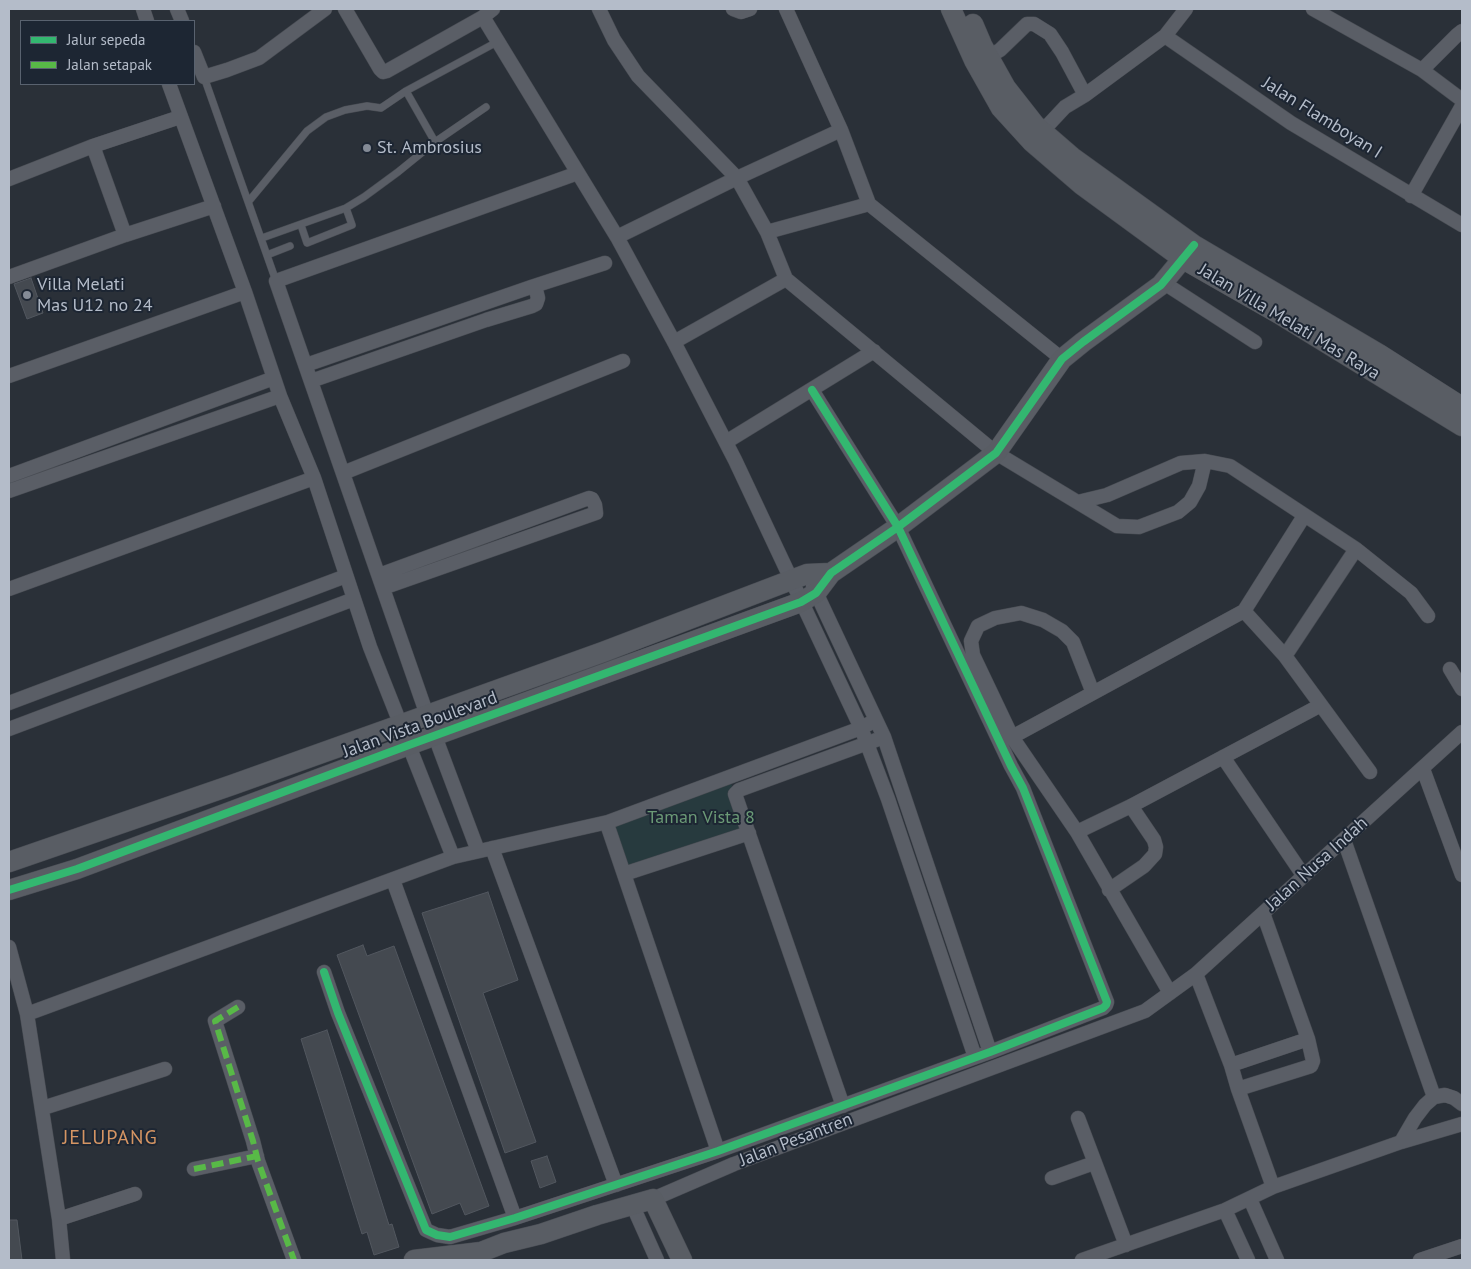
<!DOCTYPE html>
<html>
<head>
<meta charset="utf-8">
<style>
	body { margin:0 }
	#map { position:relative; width:1471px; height:1269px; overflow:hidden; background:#2a3038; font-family:"PT Sans",sans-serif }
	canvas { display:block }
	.frame { position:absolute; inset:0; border:10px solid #b4bcc9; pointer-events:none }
	.legend { position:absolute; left:20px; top:20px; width:175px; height:65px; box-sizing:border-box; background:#1d2633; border:1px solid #59626f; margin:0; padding:6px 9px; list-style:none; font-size:15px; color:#b4bcc9 }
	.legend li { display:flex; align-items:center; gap:10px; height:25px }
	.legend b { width:25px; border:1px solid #59626f }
</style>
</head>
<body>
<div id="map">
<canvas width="1471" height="1269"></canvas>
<div class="frame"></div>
<ul class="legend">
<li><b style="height:6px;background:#33b770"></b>Jalur sepeda</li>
<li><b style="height:6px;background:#58b947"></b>Jalan setapak</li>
</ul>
</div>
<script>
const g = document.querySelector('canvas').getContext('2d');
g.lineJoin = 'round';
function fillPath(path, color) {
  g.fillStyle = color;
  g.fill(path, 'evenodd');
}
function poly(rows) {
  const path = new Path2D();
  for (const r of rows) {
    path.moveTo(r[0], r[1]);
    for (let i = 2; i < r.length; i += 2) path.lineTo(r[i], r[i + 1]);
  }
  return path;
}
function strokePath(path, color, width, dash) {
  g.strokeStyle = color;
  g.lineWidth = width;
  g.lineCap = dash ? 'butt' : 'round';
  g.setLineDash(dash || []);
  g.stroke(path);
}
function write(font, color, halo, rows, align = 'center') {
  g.font = font + ' "PT Sans",sans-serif';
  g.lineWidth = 4;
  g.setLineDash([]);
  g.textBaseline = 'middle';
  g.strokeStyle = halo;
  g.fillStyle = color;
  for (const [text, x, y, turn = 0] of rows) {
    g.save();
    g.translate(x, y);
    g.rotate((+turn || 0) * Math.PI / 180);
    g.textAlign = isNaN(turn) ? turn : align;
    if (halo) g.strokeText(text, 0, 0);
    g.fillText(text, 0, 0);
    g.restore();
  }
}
const green = poly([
	[729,777,749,833,624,874,608,822]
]);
const building = poly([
	[31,278,43,313,27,319,14,284,31,278],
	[488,892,518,980,483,993,536,1142,505,1153,422,913,488,892],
	[363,945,367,956,394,946,489,1206,465,1215,460,1203,432,1214,337,955,363,945],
	[327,1030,389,1225,392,1224,399,1247,374,1255,367,1232,362,1234,301,1039,327,1030],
	[547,1156,556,1182,540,1188,531,1161,547,1156],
	[9,1220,17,1220,22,1260,9,1260,9,1220]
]);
const lane = poly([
	[204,77,276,281],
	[406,91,435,142],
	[249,201,307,131,326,117,345,110,367,106,381,108,406,91,497,42],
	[301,225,307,243,352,225,346,208],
	[262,238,346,208,364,197,398,172,435,142,486,107],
	[267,255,290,246]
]);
const street = poly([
	[143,9,147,21],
	[177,9,182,21],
	[345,9,380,69,383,72,387,71,483,17],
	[493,9,483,17,617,237,674,342,735,460,861,728,888,799,975,1057],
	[599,9,614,40,638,76,737,178,767,232,786,279,996,453,1117,526,1139,527,1178,512,1190,502,1199,486,1205,461],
	[733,9,741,12,750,9],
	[786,9,841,130,869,204],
	[1313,9,1422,70,1462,100],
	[1165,36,1291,123,1462,225],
	[194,52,204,77,227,70,259,58,325,9],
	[988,57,1000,50,1027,24,1034,24,1050,34,1062,52,1085,95],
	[1422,70,1457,35,1462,31],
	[169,84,245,292,280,396,314,478,370,647,453,857],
	[1036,138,1065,107,1085,95,1165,36,1186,9],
	[93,146,125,235],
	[9,179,93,146,180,117],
	[1411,196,1462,106],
	[767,232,869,204,1062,359],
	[617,237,737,178,841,130],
	[9,277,125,235,214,206],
	[1164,283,1255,342],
	[674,342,786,279],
	[306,365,531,287,605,263],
	[9,376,245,292],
	[311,381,486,320,532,306,536,304,538,298,536,290,531,287],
	[726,442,874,351],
	[343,473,623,361],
	[9,476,274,378],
	[9,491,280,396],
	[1078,502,1107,495,1181,463,1205,461,1230,466,1356,549,1411,593,1428,616],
	[379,575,589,498,592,499,595,505,596,513,383,588],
	[813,586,884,737,990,1052],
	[9,589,314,478],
	[1244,611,1285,656,1370,772],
	[1285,656,1356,549],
	[1450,669,1462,689],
	[1093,693,1073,642,1062,631,1043,620,1021,613,995,618,978,626,971,641,973,655,1012,737,1077,832,1170,993],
	[9,703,346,576],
	[9,729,354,599],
	[1012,737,1244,611,1304,516],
	[1223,757,1303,875],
	[1423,769,1462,875],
	[1077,832,1131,806,1321,705],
	[1344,840,1434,1097],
	[492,848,616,1185],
	[478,851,427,715,276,281,578,173],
	[624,874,749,833],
	[393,880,515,1218],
	[1109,890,1144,866,1155,854,1156,847,1154,840,1131,806],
	[9,947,27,1014],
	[324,972,338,1013,426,1230,437,1235,450,1237,515,1218,718,1151,990,1052,1103,1008,1106,1005,1107,1002,1023,788,1011,766,898,527,812,390],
	[1196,974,1231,1065,1238,1089,1273,1187],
	[238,1007,215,1021,253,1141,258,1161,294,1260],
	[1231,1065,1308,1039],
	[1238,1089,1311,1066,1313,1061,1308,1039,1263,913],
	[843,1106,735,794,739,790,876,740],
	[43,1108,165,1069],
	[1078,1118,1126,1245],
	[1401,1142,1415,1118,1425,1105,1434,1097,1445,1095,1454,1098,1462,1104],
	[718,1151,608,827,608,822,861,728,876,720],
	[194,1169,257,1156],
	[1052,1178,1094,1163],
	[653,1199,734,1164,1145,1011,1196,974,1462,732],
	[1250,1199,1277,1260],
	[1225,1210,1248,1260],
	[636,1213,657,1260],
	[59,1219,135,1194],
	[63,1260,59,1219,27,1014,453,857,608,822],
	[1082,1260,1225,1210,1273,1187,1401,1142,1462,1124],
	[1420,1260,1462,1246]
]);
const secondary = poly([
	[951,9,974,60,1001,108,1032,142,1082,185,1183,259,1281,315,1462,426],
	[973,24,982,45,1006,88,1035,125,1072,157,1194,245,1379,354,1462,407],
	[9,862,232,785,400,725,603,652,807,574,831,573],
	[9,890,77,869,409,745,801,602,816,593,831,573,898,527,996,453,1062,359,1083,342,1161,285,1194,245],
	[414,1260,481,1252,504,1243,541,1234,597,1215,653,1199,682,1260]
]);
const quiet = poly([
	[238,1007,215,1021,253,1141,258,1161,294,1260],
	[194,1169,257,1156]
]);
const cycleway = poly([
	[9,890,77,869,409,745,801,602,816,593,831,573,898,527,996,453,1062,359,1083,342,1161,285,1194,245],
	[324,972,338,1013,426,1230,437,1235,450,1237,515,1218,718,1151,990,1052,1103,1008,1106,1005,1107,1002,1023,788,1011,766,898,527,812,390]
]);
const markers = [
	[367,148,5,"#848b96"],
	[27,295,5,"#848b96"]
];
const streetNames = [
	["Jalan Flamboyan I",1322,118,32],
	["Jalan Villa Melati Mas Raya",1289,322,31],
	["Jalan Vista Boulevard",420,725,-20],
	["Jalan Nusa Indah",1317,864,-42],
	["Jalan Pesantren",796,1140,-21]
];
const poiNames = [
	["St. Ambrosius",377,148],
	["Villa Melati",37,285],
	["Mas U12 no 24",37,306]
];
const parkNames = [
	["Taman Vista 8",701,818]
];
const quarterNames = [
	["JELUPANG",110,1138]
];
fillPath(green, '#273a3e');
fillPath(building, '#444950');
strokePath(building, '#52575f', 1);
strokePath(lane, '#484c53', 8);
strokePath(street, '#484c53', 15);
strokePath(secondary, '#484c53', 21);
strokePath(lane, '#5a5e66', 7);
strokePath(street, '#5a5e66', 14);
strokePath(secondary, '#595d64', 20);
strokePath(quiet, '#58b947', 6, [12, 6]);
strokePath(cycleway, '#33b770', 8);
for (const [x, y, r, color] of markers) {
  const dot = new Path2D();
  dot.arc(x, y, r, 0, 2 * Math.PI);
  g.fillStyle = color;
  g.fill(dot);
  strokePath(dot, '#1d2633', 2);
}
write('18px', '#b4bcc9', '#1d2633', streetNames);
write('18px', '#b4bcc9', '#1d2633', poiNames, 'left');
write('18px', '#6b9a76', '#1d2633', parkNames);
g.letterSpacing = '1px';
write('20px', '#d59563', '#1d2633', quarterNames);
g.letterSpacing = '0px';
</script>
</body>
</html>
